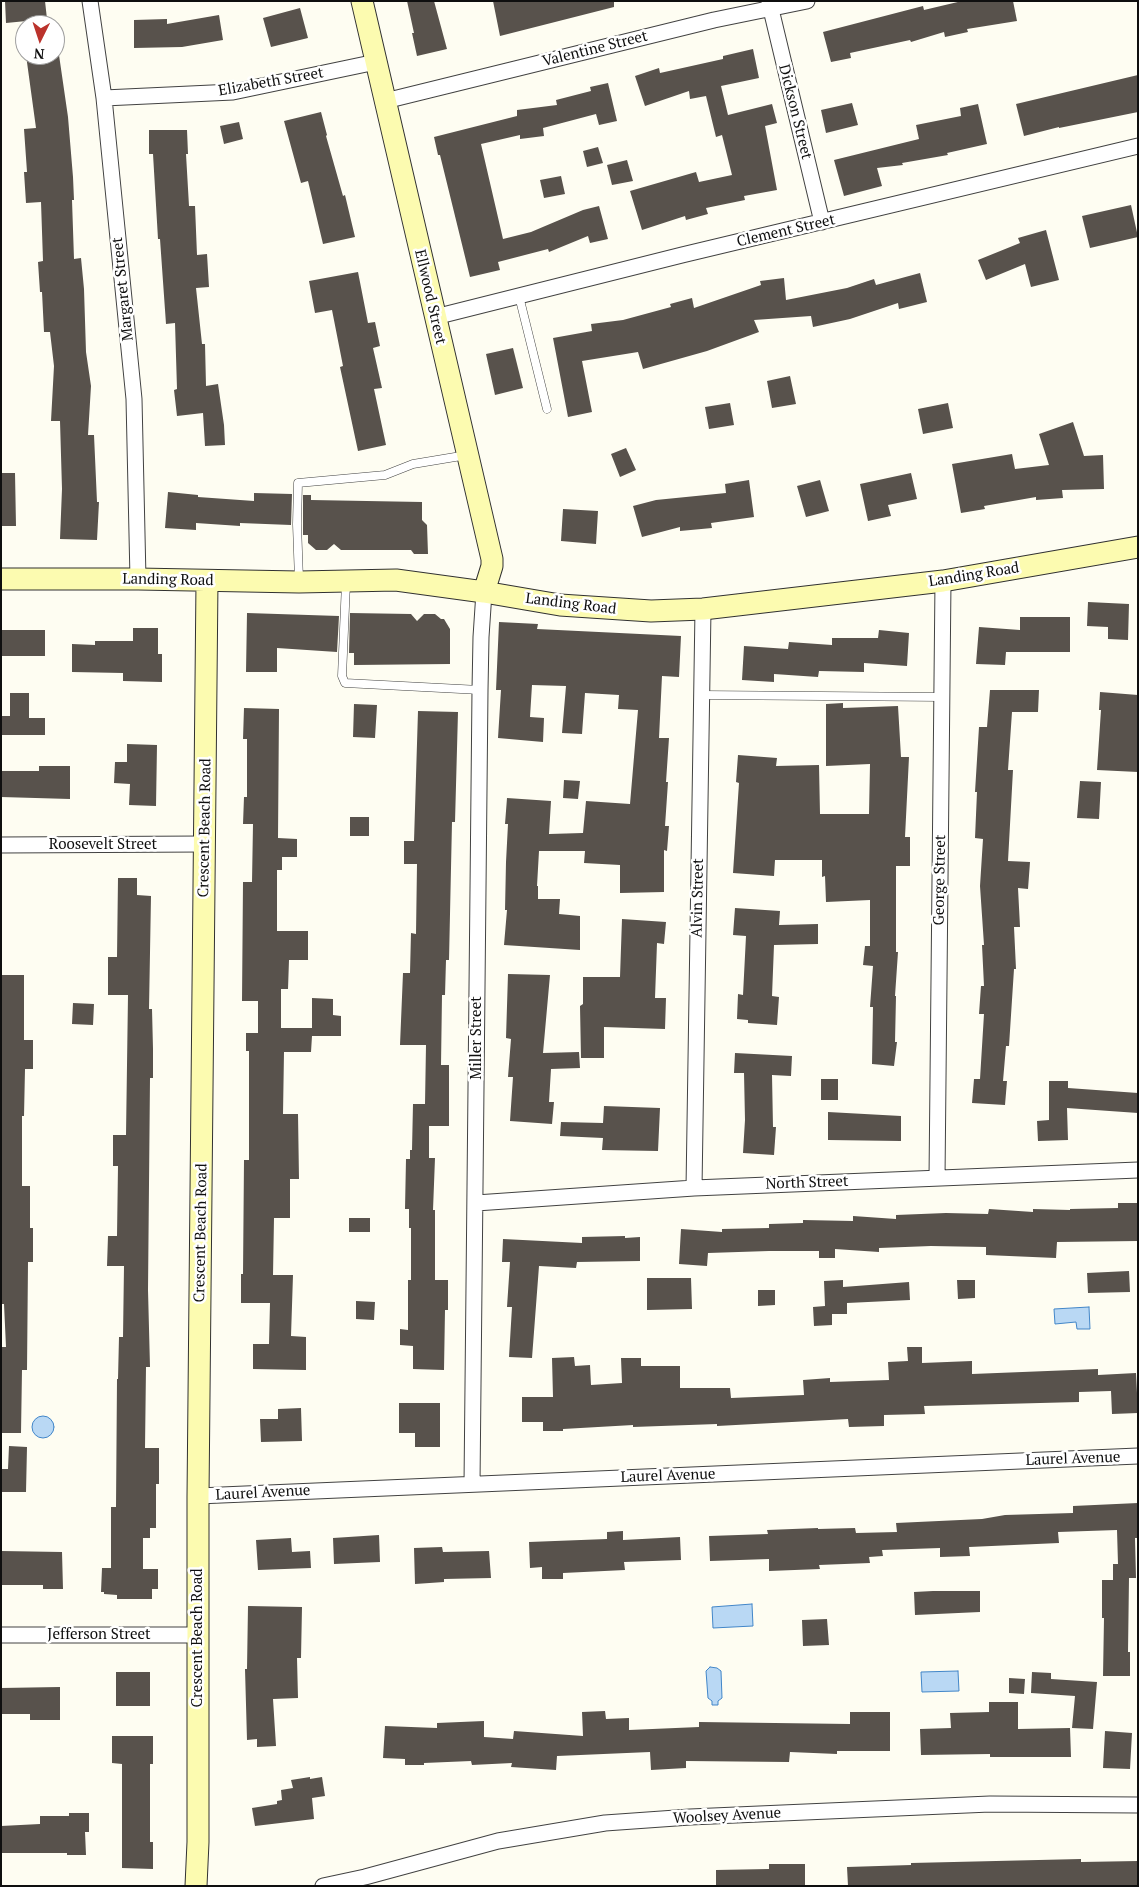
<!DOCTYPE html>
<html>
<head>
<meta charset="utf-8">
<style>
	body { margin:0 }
	#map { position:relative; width:1139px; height:1887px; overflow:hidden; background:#fefdf2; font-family:"PT Serif",serif }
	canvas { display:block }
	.frame { position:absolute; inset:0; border:2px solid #0f0f0f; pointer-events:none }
	.north { position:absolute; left:15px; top:15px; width:50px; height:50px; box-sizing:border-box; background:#fff; border:1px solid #9f9f9f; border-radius:50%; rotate:184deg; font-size:14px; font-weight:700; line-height:20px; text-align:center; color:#0f0f0f }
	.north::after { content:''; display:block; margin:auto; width:18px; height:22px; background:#bb332c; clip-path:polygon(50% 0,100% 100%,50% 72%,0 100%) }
</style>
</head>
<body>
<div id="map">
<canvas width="1139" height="1887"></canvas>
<div class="frame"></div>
<div class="north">N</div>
</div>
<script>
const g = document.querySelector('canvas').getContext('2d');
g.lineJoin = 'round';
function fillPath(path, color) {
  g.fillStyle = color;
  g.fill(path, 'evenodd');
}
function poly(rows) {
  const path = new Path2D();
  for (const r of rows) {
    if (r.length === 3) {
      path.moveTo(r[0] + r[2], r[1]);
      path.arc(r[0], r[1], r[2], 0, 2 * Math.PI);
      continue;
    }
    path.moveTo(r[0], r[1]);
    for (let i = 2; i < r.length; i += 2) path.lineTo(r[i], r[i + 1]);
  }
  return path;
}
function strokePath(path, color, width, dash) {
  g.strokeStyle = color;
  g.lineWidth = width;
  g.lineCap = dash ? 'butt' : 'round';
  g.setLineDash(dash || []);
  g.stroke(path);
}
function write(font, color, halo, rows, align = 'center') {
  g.font = font + ' "PT Serif",serif';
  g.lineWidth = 5;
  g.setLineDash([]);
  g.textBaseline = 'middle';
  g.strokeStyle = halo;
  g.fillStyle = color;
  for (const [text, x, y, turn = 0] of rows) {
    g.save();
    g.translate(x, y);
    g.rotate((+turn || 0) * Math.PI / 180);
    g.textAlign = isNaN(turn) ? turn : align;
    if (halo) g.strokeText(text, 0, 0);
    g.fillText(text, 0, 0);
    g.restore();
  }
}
const water = poly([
	[1089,1307,1090,1329,1077,1329,1076,1322,1055,1324,1054,1309,1089,1307],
	[43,1427,11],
	[752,1604,753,1626,713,1628,712,1607,752,1604],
	[710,1667,717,1668,721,1671,722,1698,718,1701,718,1705,712,1705,712,1701,708,1698,706,1671,710,1667],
	[958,1671,959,1691,922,1692,921,1672,958,1671]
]);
const building = poly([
	[5,1,45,1,47,19,6,23],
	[407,1,434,1,447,49,417,56,412,33,414,33],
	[493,1,614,1,614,7,500,36],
	[962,1,1013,1,1017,21,967,29,968,32,945,37,944,32,911,42,910,40,850,53,851,58,831,62,823,32,923,6,924,10],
	[300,8,308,38,271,47,263,18],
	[219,15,223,40,182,47,134,48,134,20,167,19,167,24],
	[753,49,759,78,721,86,728,115,772,104,777,123,765,126,777,190,744,196,745,200,706,208,708,214,686,220,685,216,642,230,630,191,696,172,699,182,732,175,722,135,716,137,706,96,690,99,689,91,645,106,635,76,659,68,660,73,723,59,723,56],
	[26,55,59,55,68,117,73,177,74,200,72,200,74,259,81,258,84,289,86,352,91,386,88,435,94,435,97,502,99,502,97,540,60,539,62,489,60,421,51,421,54,366,50,332,44,332,42,292,40,292,38,262,43,261,41,202,26,203,24,172,27,172,24,129,36,128],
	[1138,75,1138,112,1059,128,1059,127,1024,136,1016,104],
	[608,83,617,121,599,125,596,114,543,128,544,136,520,139,520,135,481,144,503,239,531,232,583,210,599,206,608,239,590,243,588,236,549,252,548,249,498,262,500,270,470,277,440,155,438,155,434,137,517,116,517,110,557,105,556,100,591,91,590,87],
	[852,103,858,125,826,133,821,110],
	[978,104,987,144,947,153,948,155,902,163,903,165,877,168,882,186,844,196,834,160,919,139,916,125,961,116,960,108],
	[321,112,327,135,326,136,343,196,345,195,355,237,323,244,308,181,301,183,284,121],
	[239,122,243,139,224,144,220,126],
	[149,130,187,130,188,154,186,154,189,206,195,206,197,255,207,254,209,287,196,288,202,344,205,344,206,386,218,384,224,425,225,445,205,446,203,413,177,416,174,390,177,389,175,323,166,324,160,239,158,239,153,154,149,154],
	[598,147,603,163,587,167,583,151],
	[627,160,633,181,612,185,607,165],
	[561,176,565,194,544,198,540,180],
	[1131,205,1138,237,1090,248,1082,216],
	[1046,230,1059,280,1031,287,1025,264,986,280,978,260,1020,243,1018,238],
	[358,272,368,323,375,322,380,346,373,348,382,388,374,389,386,445,358,451,340,367,343,366,332,310,315,313,309,281],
	[920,273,927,302,899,309,898,303,850,319,813,327,811,316,754,320,759,332,707,351,643,369,638,352,582,361,592,412,568,417,553,338,592,331,591,324,623,320,671,307,670,304,692,298,694,308,761,285,760,281,784,278,786,300,847,288,874,279,876,285],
	[513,348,523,388,495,395,486,354],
	[790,376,796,404,772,408,767,381],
	[730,403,734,425,709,429,705,407],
	[948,403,953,428,923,434,918,409],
	[1073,422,1084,456,1103,455,1104,489,1062,490,1063,498,1036,500,1036,497,984,506,985,509,961,513,952,464,1012,454,1015,469,1049,465,1039,434],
	[626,448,636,470,620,477,611,454],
	[1,473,15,473,16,526,1,526],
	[911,473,917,499,888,505,891,516,868,521,860,484],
	[749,480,754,517,711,523,712,528,680,531,680,527,642,537,633,506,656,500,726,493,725,484],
	[820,480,829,511,806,517,797,486],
	[168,492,198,495,198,497,254,501,254,493,292,494,291,525,240,523,240,526,196,523,196,530,165,528],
	[303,495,311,495,311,500,422,502,422,520,427,525,428,554,414,554,411,550,341,550,334,544,327,550,316,550,308,543,308,535,303,535],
	[563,509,598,511,596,544,561,541],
	[1088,602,1129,604,1128,640,1108,639,1108,627,1087,626],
	[247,613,339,616,337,652,277,648,277,672,246,672],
	[350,613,411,614,417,621,424,614,435,614,441,619,444,619,450,629,450,664,354,665,354,653,349,653],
	[1020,617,1070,617,1070,652,1006,652,1005,665,976,664,979,627,1020,630],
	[499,622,538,624,537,629,681,636,679,677,662,676,659,738,669,738,666,782,668,782,665,826,669,826,667,851,664,850,664,892,620,893,620,865,584,863,585,851,539,851,537,886,538,886,538,899,560,899,559,914,580,916,580,950,504,945,507,910,505,910,506,862,508,824,505,824,507,798,551,801,549,834,583,833,586,801,630,804,638,710,618,709,619,695,585,693,582,734,562,733,566,686,532,685,530,717,544,718,543,742,498,738,501,690,496,690],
	[133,628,158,628,158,654,162,654,162,682,123,681,123,673,72,672,72,644,95,645,95,641,133,641],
	[1,630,45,630,45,656,1,656],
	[879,630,909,633,907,666,864,663,864,672,819,671,818,677,774,674,774,682,742,680,744,646,788,649,789,642,832,645,832,638,878,638],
	[990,690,1039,690,1038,712,1012,712,1008,770,1013,770,1008,861,1030,862,1028,889,1018,888,1020,927,1014,927,1016,969,1014,969,1009,1046,1006,1046,1003,1081,1007,1081,1005,1105,972,1103,974,1079,980,1079,984,1014,979,1014,981,986,984,986,982,945,984,945,980,886,983,839,975,838,977,792,975,792,979,727,987,727],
	[1100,692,1138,695,1138,772,1097,770,1101,710,1099,710],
	[10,693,29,693,29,718,45,718,45,735,1,735,1,716,10,716],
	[843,703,843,708,898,706,901,757,909,757,905,837,910,837,910,866,896,866,896,952,898,952,895,996,896,996,895,1042,897,1042,894,1066,872,1064,873,1007,870,1007,873,966,863,965,865,946,870,946,870,900,826,902,825,876,822,877,822,860,775,860,774,876,733,873,739,783,736,782,738,755,777,758,776,766,819,765,820,814,869,814,870,764,826,766,826,704],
	[354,704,377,705,375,738,353,737],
	[244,708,279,709,278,838,297,839,297,857,282,857,282,870,277,870,277,931,308,931,308,960,289,960,288,989,281,989,281,1028,312,1028,312,998,333,999,333,1015,341,1016,341,1036,312,1036,311,1052,284,1052,283,1114,298,1114,299,1179,290,1179,290,1218,274,1218,273,1275,293,1275,291,1336,306,1337,306,1370,253,1369,253,1344,269,1344,270,1303,241,1303,241,1274,243,1274,244,1160,249,1160,249,1051,246,1051,246,1033,258,1033,258,1001,242,1001,243,882,252,882,253,824,243,824,244,797,247,797,247,739,243,739],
	[418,711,458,712,455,822,452,822,449,960,446,960,445,995,442,995,441,1065,449,1065,449,1126,429,1126,429,1158,435,1158,433,1210,435,1210,435,1280,448,1280,448,1310,445,1310,444,1370,413,1369,413,1346,400,1345,400,1329,408,1330,408,1280,411,1280,411,1228,409,1228,409,1209,405,1209,406,1159,410,1159,410,1150,412,1150,413,1104,425,1104,426,1045,400,1045,403,973,410,973,411,933,416,934,417,864,404,864,404,841,414,841],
	[127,744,157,745,156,806,129,805,130,784,114,783,115,762,127,762],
	[39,766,70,766,70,799,1,797,1,771,39,771],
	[564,780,580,781,578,799,563,798],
	[1080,781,1101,782,1099,819,1077,818],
	[350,817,369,817,369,836,350,836],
	[118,878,137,878,137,895,151,896,149,1009,152,1009,153,1049,153,1078,150,1078,148,1290,150,1367,146,1367,145,1448,159,1448,159,1484,156,1484,156,1528,150,1528,150,1538,143,1538,143,1569,158,1569,158,1589,152,1589,152,1599,117,1599,117,1595,104,1594,104,1592,101,1592,102,1568,111,1568,111,1507,116,1507,117,1379,118,1379,119,1337,123,1337,124,1266,107,1266,108,1236,117,1236,118,1166,113,1166,113,1135,126,1135,128,995,108,995,108,957,117,957],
	[735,908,780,911,779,925,818,924,818,944,774,945,772,996,779,997,777,1025,748,1023,748,1020,737,1019,738,994,743,995,746,936,733,935],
	[622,919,666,922,664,944,657,943,655,998,666,998,665,1029,604,1027,604,1058,581,1058,580,1006,583,1004,583,977,620,977],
	[508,974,550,975,543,1053,579,1052,580,1068,551,1069,549,1102,554,1102,552,1124,510,1121,513,1077,508,1077,511,1039,506,1038],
	[1,975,24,975,24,1040,33,1040,33,1069,25,1069,24,1116,22,1116,22,1186,30,1186,30,1228,33,1228,33,1262,28,1262,27,1370,22,1370,21,1433,1,1433,1,1347,6,1347,4,1304,1,1304],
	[73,1003,94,1004,93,1025,72,1024],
	[735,1053,792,1056,791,1076,772,1075,773,1127,776,1127,774,1155,743,1153,745,1120,744,1073,734,1073],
	[821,1079,838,1079,838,1100,821,1100],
	[1049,1081,1068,1081,1068,1088,1138,1093,1138,1113,1067,1108,1068,1140,1038,1141,1037,1121,1049,1120],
	[604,1106,660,1108,658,1151,602,1150,603,1138,560,1136,561,1122,603,1123],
	[828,1112,901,1116,901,1141,828,1140],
	[1118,1203,1138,1203,1138,1241,1057,1242,1056,1258,986,1255,986,1247,931,1246,879,1248,879,1252,835,1249,835,1258,819,1258,819,1251,769,1251,708,1253,707,1266,679,1264,681,1229,722,1232,722,1229,769,1228,769,1224,803,1223,803,1220,853,1221,853,1216,896,1219,896,1215,946,1213,988,1214,989,1209,1033,1212,1033,1209,1070,1210,1070,1209,1118,1208],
	[349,1218,370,1218,370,1232,349,1232],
	[625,1236,625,1238,640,1237,640,1261,577,1262,576,1268,539,1266,532,1358,509,1357,512,1307,507,1307,510,1262,502,1262,503,1239,582,1243,582,1237],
	[1129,1271,1130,1292,1088,1293,1087,1273],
	[647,1278,691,1278,692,1309,647,1310],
	[843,1280,843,1287,909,1282,910,1300,847,1303,847,1314,832,1314,832,1325,814,1326,813,1307,825,1306,824,1281],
	[957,1280,975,1280,975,1298,958,1299],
	[758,1290,775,1290,775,1305,758,1306],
	[356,1301,375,1302,374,1320,356,1319],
	[907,1347,922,1347,922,1363,972,1361,972,1374,1098,1369,1098,1375,1136,1373,1138,1413,1112,1414,1111,1391,1079,1392,1079,1402,924,1406,925,1414,884,1415,884,1426,849,1427,848,1419,717,1426,717,1424,633,1427,633,1425,563,1429,563,1431,543,1431,543,1422,522,1422,522,1397,553,1397,552,1358,574,1357,575,1366,590,1365,591,1385,622,1383,621,1358,641,1358,641,1366,680,1366,680,1388,730,1388,731,1398,804,1395,803,1380,830,1378,830,1382,889,1380,888,1362,908,1361],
	[399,1403,440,1403,440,1447,415,1447,415,1433,399,1433],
	[301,1408,302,1441,261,1442,260,1419,278,1419,278,1409],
	[9,1446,27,1447,26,1492,1,1492,1,1469,8,1469],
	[1138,1503,1138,1538,1135,1538,1136,1578,1129,1578,1128,1652,1130,1652,1130,1676,1103,1676,1104,1618,1102,1618,1102,1580,1113,1580,1113,1564,1118,1564,1117,1530,1058,1532,1059,1543,969,1547,970,1556,940,1557,940,1548,882,1550,883,1556,869,1557,870,1563,819,1565,820,1569,769,1571,769,1559,710,1561,709,1536,768,1534,767,1530,818,1528,818,1529,855,1528,856,1533,897,1532,896,1523,982,1519,1005,1515,1073,1513,1073,1506],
	[623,1531,623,1540,680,1537,681,1560,624,1562,625,1570,563,1573,563,1579,542,1579,542,1567,530,1568,529,1542,607,1539,607,1532],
	[379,1535,380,1562,334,1564,333,1538],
	[291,1538,292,1552,310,1551,311,1568,258,1570,256,1540],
	[442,1547,443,1552,489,1551,491,1578,444,1579,444,1582,415,1584,414,1548],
	[1,1551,62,1552,63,1589,43,1589,43,1585,1,1585],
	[933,1591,980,1591,980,1612,915,1615,914,1592],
	[248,1606,302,1607,301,1658,297,1658,298,1698,273,1699,276,1746,257,1747,257,1739,247,1740,245,1669,247,1669],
	[827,1619,829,1645,803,1646,802,1620],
	[116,1672,150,1672,150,1706,116,1706],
	[1032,1672,1051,1673,1051,1679,1097,1682,1093,1729,1072,1728,1075,1696,1031,1693],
	[1009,1678,1025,1679,1024,1694,1009,1693],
	[60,1687,60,1720,30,1720,30,1714,1,1714,1,1688],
	[989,1702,1018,1702,1018,1729,1070,1728,1071,1757,990,1757,990,1754,921,1755,920,1729,951,1728,950,1713,989,1712],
	[605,1711,606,1719,629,1718,629,1730,699,1727,699,1722,850,1724,850,1712,890,1712,890,1751,837,1751,837,1754,790,1752,789,1762,686,1761,686,1768,651,1770,650,1752,557,1756,556,1770,511,1767,512,1763,472,1765,471,1761,424,1763,424,1765,405,1765,405,1759,383,1758,385,1726,437,1728,437,1723,484,1721,484,1737,513,1739,514,1731,583,1736,582,1712],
	[1105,1731,1132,1733,1130,1769,1103,1768],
	[112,1736,153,1736,153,1764,150,1764,150,1842,153,1842,153,1869,122,1868,122,1764,112,1763],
	[310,1777,310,1779,322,1777,325,1796,312,1798,314,1819,255,1826,252,1808,277,1804,277,1801,282,1800,281,1790,293,1788,291,1780],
	[69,1813,89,1813,89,1832,85,1832,86,1855,67,1855,67,1853,1,1853,1,1826,40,1824,40,1816,69,1816],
	[1081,1859,1081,1862,1138,1861,1138,1886,848,1886,847,1867,911,1865,911,1863],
	[769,1864,805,1864,805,1886,716,1886,716,1870,769,1869]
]);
const lane = poly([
	[519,296,547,409],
	[299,580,297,524,298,483,385,475,413,464,467,455],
	[346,583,342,676,345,683,480,690],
	[701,695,942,697]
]);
const street = poly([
	[90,1,104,98,134,399,138,579],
	[769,1,822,222],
	[104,98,233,92,376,62],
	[385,101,714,20,807,1],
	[435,317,682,255,1138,146],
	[1,845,204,844],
	[937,1178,943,581],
	[694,1188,703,609],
	[476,1203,694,1188,1138,1170],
	[472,1484,480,690,481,637,484,592],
	[198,1496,1138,1456],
	[1,1635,197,1635],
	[323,1886,365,1877,498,1841,605,1823,690,1817,990,1804,1138,1805]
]);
const secondary = poly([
	[362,1,492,559,492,566,484,592],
	[1,579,138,579,299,582,396,580,484,592,560,605,651,611,703,609,943,581,1138,547],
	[196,1886,198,1842,198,1496,207,581]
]);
const streetNames = [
	["Valentine Street",595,49,-14],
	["Elizabeth Street",271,82,-10],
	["Dickson Street",795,112,76],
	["Clement Street",786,231,-13],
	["Margaret Street",123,289,-96],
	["Ellwood Street",430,297,77],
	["Landing Road",974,575,-9],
	["Landing Road",168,580,1],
	["Landing Road",571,604,7],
	["Crescent Beach Road",205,828,-89],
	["Roosevelt Street",103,845],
	["George Street",940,880,-89],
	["Alvin Street",698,898,-89],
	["Miller Street",477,1038,-90],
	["North Street",807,1183,-2],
	["Crescent Beach Road",201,1233,-89],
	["Laurel Avenue",1073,1459,-2],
	["Laurel Avenue",668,1476,-2],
	["Laurel Avenue",263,1493,-3],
	["Jefferson Street",99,1635],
	["Crescent Beach Road",198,1638,-90],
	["Woolsey Avenue",727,1816,-3]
];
fillPath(water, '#b9d8f4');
strokePath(water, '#4286c8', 1);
fillPath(building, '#58524c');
strokePath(lane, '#424242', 9);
strokePath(street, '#424242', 17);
strokePath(secondary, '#313131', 23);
strokePath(lane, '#fff', 8);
strokePath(street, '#fff', 15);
strokePath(secondary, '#fcfbb0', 21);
write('15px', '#0f0f0f', '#fff', streetNames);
</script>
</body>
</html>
